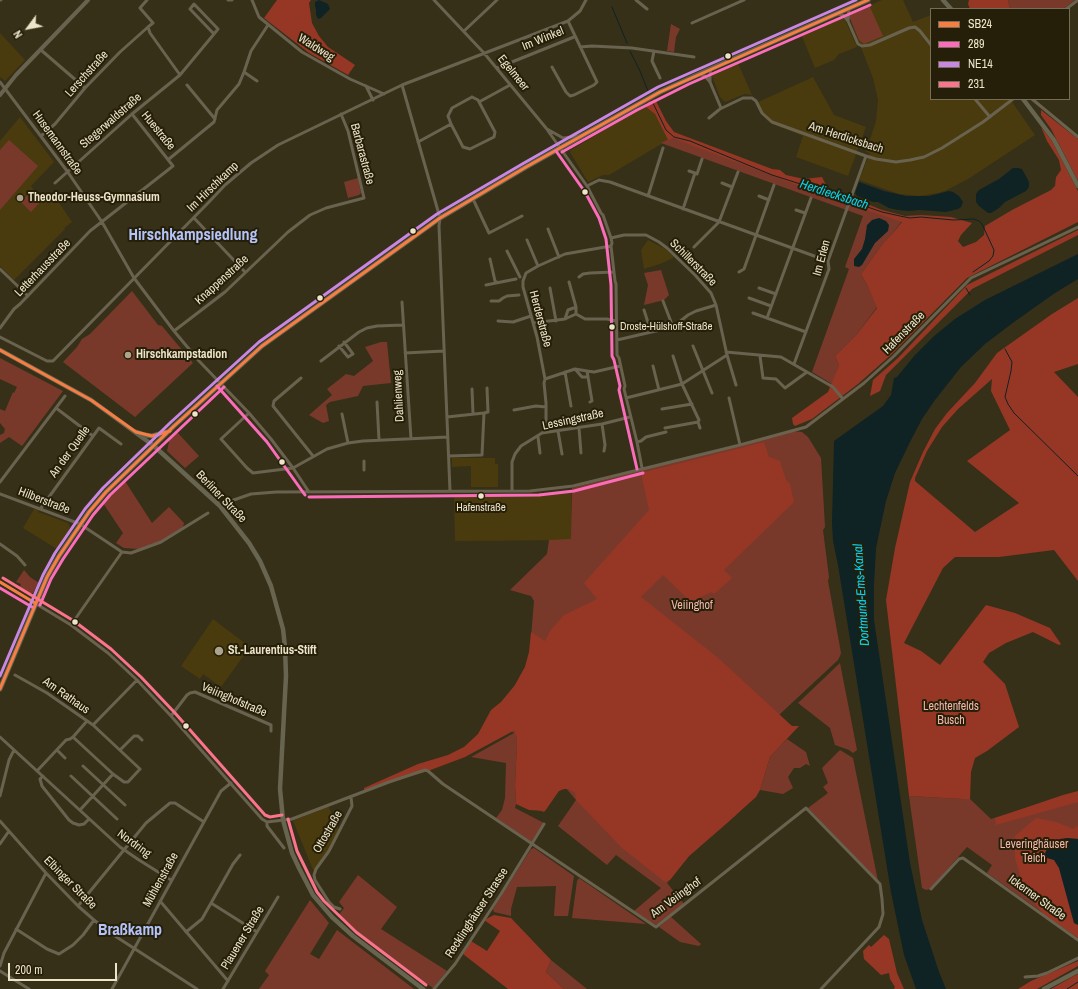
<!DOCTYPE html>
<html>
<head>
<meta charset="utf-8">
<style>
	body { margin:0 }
	#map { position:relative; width:1078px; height:989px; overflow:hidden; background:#363019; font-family:"Archivo Narrow",sans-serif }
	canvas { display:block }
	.legend { position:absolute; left:930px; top:8px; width:140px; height:92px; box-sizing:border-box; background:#251e08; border:1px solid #756d55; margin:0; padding:5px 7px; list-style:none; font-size:12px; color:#ede4c9 }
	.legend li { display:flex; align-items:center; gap:8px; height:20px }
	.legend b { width:20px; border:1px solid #756d55 }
	.north { position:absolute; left:8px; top:8px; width:40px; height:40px; -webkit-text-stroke:3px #251e08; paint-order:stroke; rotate:238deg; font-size:11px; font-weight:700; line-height:16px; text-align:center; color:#ede4c9 }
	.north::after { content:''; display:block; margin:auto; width:14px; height:18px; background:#ede4c9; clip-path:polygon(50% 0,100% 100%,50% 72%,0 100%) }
	.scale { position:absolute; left:8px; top:963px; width:109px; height:18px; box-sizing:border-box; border:2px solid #ede4c9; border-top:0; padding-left:5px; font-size:12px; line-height:14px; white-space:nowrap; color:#ede4c9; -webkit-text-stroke:3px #251e08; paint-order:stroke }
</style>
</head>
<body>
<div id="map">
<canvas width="1078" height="989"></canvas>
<ul class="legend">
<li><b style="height:5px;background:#f77d43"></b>SB24</li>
<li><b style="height:5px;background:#fb6dba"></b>289</li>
<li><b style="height:5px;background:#c787e3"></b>NE14</li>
<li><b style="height:5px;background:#fc738d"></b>231</li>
</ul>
<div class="north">N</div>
<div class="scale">200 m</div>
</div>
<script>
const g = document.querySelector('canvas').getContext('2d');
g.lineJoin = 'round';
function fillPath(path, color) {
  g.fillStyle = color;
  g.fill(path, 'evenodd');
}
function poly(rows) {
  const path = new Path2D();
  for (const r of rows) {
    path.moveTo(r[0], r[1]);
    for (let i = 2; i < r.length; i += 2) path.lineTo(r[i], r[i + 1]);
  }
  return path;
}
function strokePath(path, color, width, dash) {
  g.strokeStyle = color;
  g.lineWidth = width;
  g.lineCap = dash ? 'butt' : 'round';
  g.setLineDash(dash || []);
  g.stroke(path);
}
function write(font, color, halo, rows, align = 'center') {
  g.font = font + ' "Archivo Narrow",sans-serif';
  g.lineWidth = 4;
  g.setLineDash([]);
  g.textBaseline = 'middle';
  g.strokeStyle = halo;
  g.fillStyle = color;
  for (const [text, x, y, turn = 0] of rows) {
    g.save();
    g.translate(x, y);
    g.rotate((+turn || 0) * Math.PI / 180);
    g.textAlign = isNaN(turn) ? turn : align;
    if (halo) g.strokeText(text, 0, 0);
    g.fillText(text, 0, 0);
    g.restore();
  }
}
const built = poly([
	[882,0,903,0,913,22,931,15,931,99,1010,99,1035,135,968,179,947,190,938,193,919,196,899,194,859,180,870,153,866,152,876,121,878,100,873,78,850,19,850,14],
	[842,17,846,22,857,47,839,54,834,60,815,68,801,34],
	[0,33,25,60,5,81,0,77],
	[738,63,752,95,745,94,725,102,720,97,712,76,713,74],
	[813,77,834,115,866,127,848,176,796,157,803,136,770,123,761,114,756,103],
	[645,106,655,114,668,140,609,175,603,175,588,182,570,152,571,150],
	[20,117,54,162,31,186,42,202,53,194,72,222,64,228,65,229,14,280,0,266,0,141],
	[648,240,665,249,673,256,673,258,660,264,644,269,641,250],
	[452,458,495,458,495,464,498,464,498,487,471,487,471,466,452,467],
	[571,492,572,540,455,541,454,496],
	[34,509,39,510,38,512,68,523,69,525,70,528,57,549,23,528],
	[213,619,250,647,221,687,203,674,200,679,181,666],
	[328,806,340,831,314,872,293,821]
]);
const green = poly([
	[1008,0,1075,0,1063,9,1010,9],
	[869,5,883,36,864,44,859,40,849,16,850,14],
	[671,24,680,29,676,37,674,52,667,51],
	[673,137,819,194,902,221,892,234,884,242,861,274,867,285,877,307,857,334,835,356,839,365,832,384,812,372,849,269,845,267,863,216,661,143],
	[9,140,38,166,0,210,0,150],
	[358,178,361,193,359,195,348,198,344,182],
	[30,192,40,202,31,212,21,202],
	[661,270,669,295,664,300,644,305,648,285,644,273],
	[132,291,158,325,162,326,193,363,135,417,63,362,77,347,82,339,90,334],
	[381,342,387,342,391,383,363,386,358,396,330,402,326,405,329,421,323,423,309,415,332,395,327,389,346,374,354,376,373,361,365,347],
	[0,358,63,391,22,446,9,437,0,443,0,435,4,433,5,429,0,423,0,409,5,411,13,392,14,393,17,387,0,379],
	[792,431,802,432,808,437,821,458,825,527,823,530,829,577,828,581,841,653,840,656,838,660,780,714,769,756,735,814,736,815,689,856,667,883,684,904,656,925,634,911,661,888,616,855,607,865,558,826,576,800,565,787,557,792,544,812,519,804,518,734,516,733,517,741,515,785,516,804,515,808,544,823,531,842,496,818,502,810,505,798,506,763,471,757,514,733,496,720,525,667,532,645,531,637,534,601,531,596,510,590,547,554,549,540,571,539,572,488],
	[177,432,199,456,185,468,167,451,170,438],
	[125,481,152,523,169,507,184,523,183,527,163,540,139,549,124,548,116,543,123,533,103,503],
	[24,570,30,577,39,583,33,593,30,594,20,587,21,584,16,582],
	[840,663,857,750,853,753,849,750,835,745,830,728,798,703],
	[787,739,806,752,810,766,806,764,800,768,794,768,788,777,793,788,783,794,760,790,770,757],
	[840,750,853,758,878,881,808,808,828,793,823,787,828,783,822,768],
	[1078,793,1078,938,987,873,992,865,967,847,930,889,926,890,922,888,909,796,962,799,970,799,991,819,1061,797],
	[534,848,574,876,568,916,554,916,556,886,517,887,511,909,511,916,494,912,493,909,531,849],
	[358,875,397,907,381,929,447,971,433,988,382,952,338,916,344,908,339,902],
	[579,878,646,924,572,918,577,881],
	[310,900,329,923,310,954,319,959,337,930,414,989,259,989,269,975,265,971],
	[671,917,701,944,699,946,680,942,659,927],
	[551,960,587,989,564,989,546,972]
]);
const forest = poly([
	[277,0,311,0,309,3,312,23,319,36,328,47,355,65,348,75,309,53,264,18],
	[969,0,1008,0,1010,9,970,9,968,4],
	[655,99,666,121,674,132,772,169,780,170,786,175,804,179,822,177,826,185,830,189,882,210,905,216,921,215,951,217,972,223,961,235,958,241,963,247,976,242,984,235,985,226,1012,210,1051,190,1055,186,1056,177,1061,170,1059,160,1047,141,1041,127,1052,141,1078,191,1078,222,967,278,892,354,858,384,812,419,795,426,793,424,792,418,828,392,839,365,835,356,857,334,877,308,867,285,861,274,884,242,892,234,902,222,819,194,673,138,668,140,655,114,646,107,648,102],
	[1041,110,1078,139,1078,181,1051,129,1041,115],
	[1078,230,1078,235,972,289,886,375,880,391,870,396,873,380,898,358,967,285],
	[1078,298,1078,364,1054,372,1078,397,1078,581,1054,550,999,557,955,557,943,568,904,643,921,651,940,665,986,605,1015,613,1050,628,1061,644,1059,645,1033,632,1006,643,989,653,983,662,1005,684,1019,727,987,751,975,758,971,772,970,799,962,799,909,796,886,600,895,548,910,482,923,452,935,429,947,413,975,383,997,353,1052,314],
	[992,379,991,391,1010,430,967,461,1019,503,975,532,915,481,915,478,927,451,942,427,958,409],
	[764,442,769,457,780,461,786,480,790,484,794,502,724,570,732,578,714,594,711,592,691,602,663,575,641,597,717,657,792,726,799,726,770,757,760,790,756,797,727,823,689,856,670,880,665,882,622,848,576,800,575,793,569,789,564,789,559,791,545,811,529,810,516,804,515,785,517,741,515,730,465,757,428,771,364,790,364,788,418,764,448,755,464,747,478,734,491,710,501,702,515,685,525,667,529,652,531,632,545,641,550,631,564,615,597,599,584,583,649,510,641,473],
	[1078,791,1078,802,996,825,995,818,1063,795],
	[1036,818,1056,822,1073,829,1078,826,1078,839,1067,838,1054,860,1059,868,1074,923,1078,925,1078,938,1043,914,1024,889,1015,858,1015,836],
	[494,915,511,918,551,960,546,972,564,989,508,989,463,954,471,941,487,951,500,931,484,920],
	[884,935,889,939,897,973,904,989,894,989,895,987,890,979,889,973,881,975,864,959,863,951,869,945,871,947],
	[1078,961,1078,966,1037,989,1018,989,1031,981],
	[1078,974,1078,989,1051,989,1072,977]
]);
const water = poly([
	[319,0,328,4,330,9,321,18,318,19,316,15,316,10,315,6,315,2],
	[1013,168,1018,168,1022,169,1029,182,1029,187,1026,191,1005,202,999,208,991,213,988,213,979,206,976,202,976,194,979,190,999,179],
	[859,182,884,191,906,196,929,196,949,191,953,192,959,196,963,202,961,207,958,209,946,212,919,210,909,211,898,210,889,208,878,202,873,202,857,196,855,193],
	[879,218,886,221,889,225,888,231,875,243,862,265,859,267,854,266,854,259,862,249,865,239,867,225,872,220],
	[1078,254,1078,279,1055,293,1014,322,985,344,961,367,935,400,922,419,910,442,895,473,886,501,876,548,874,585,874,620,910,863,922,920,939,972,946,989,916,989,904,955,891,892,838,565,833,541,832,523,834,441,883,406,891,395,894,378,897,377,915,355,933,337,955,319,985,300],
	[1067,838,1078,839,1078,925,1074,923,1059,868,1054,860,1047,858,1045,853,1049,845,1060,839]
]);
const stream = poly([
	[612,7,627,43],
	[630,51,640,71,648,91],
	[652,101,666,130,674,137,690,141,772,175,813,188,882,212,900,216,910,218,921,217,953,220,974,219,979,221,982,224,994,250,993,256,989,261,973,272],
	[966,288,970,295],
	[1005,349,1012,362,1011,371,1005,397,1008,404,1014,413,1078,476],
	[1067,989,1078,982]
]);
const minor = poly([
	[0,0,1,0],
	[147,0,140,8,153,23,148,27,150,33,180,75],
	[228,0,232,0],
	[252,0,259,17,302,52,350,79,384,94],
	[434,0,484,53,546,128,587,186,601,213,603,215,611,238,612,243,611,246,615,281,616,284,617,355,619,358,625,386,624,389,637,442,642,468],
	[636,0,647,9],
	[1066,9,1078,0],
	[837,13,844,16,848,21,858,44,862,46,870,45,909,28,915,27,920,31,931,45],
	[848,21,849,9],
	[692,23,744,0],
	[464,31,497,0],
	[580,47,592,46,632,48,694,57],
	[41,50,85,88],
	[654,51,652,61,660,78],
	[552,67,566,92,570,96,574,95,594,85,597,82,568,21],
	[497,68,574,37],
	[711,69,710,74,710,82,721,108],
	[244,72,257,81],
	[701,75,705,76,710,82],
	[0,82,67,171,102,222,134,278,174,331,199,361,249,413,271,439,293,468,309,492],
	[187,85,215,119],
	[402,85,440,218,439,226,450,491],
	[366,86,373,100],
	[472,97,478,100,495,132,494,137,470,149,463,147,451,124,448,116,452,108,472,97],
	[975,99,990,117],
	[1032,99,1078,137],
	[479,102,510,85],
	[709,118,720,109,743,98,752,98,756,101,762,113,772,122,866,156,876,159,896,162,910,160,924,157,942,148,983,122,1013,99],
	[547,129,563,138,579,136],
	[41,136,55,124,85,88,120,52,148,27],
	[418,142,451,124],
	[169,159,214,122,217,110,239,84,244,72,251,51,268,25],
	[689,171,695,173],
	[55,183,132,114,180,75,214,34,218,29,194,4,190,9,214,34],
	[722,183,732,187],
	[587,186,599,180,610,182,828,261],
	[648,196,663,148],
	[759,196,769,200],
	[473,199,489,233,522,216],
	[683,209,695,173,697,174,702,159],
	[796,210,805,213],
	[194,218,245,272],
	[548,229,559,257],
	[611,238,624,235,646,235,659,242,667,248,695,275,711,293,716,305,727,355,682,384,626,398],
	[527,240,538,266],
	[694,247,719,222,738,172],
	[507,251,520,277],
	[490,259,495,281,497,282],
	[0,269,28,296],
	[739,272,744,269,774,185],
	[579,277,583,274,590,273,614,272],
	[569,282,576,307],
	[486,285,516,279],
	[550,288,556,321],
	[759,288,776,294],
	[749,298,771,306],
	[491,301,499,301,503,298,507,296,519,295],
	[663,301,673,327],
	[402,302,411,439],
	[644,310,651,332],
	[753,313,767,318],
	[576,314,585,319,607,319,616,321],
	[498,321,513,322,531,316],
	[533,323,565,319,576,314,576,307,568,310,565,319],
	[0,328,14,309,20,304,90,231,173,166,132,114],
	[174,331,225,292,288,232,310,215,326,208,364,198,348,131,341,114],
	[806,332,767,318,811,198],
	[0,337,47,361,53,361,209,202,225,185,251,163,278,145,402,85,568,21,580,11,586,0],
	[617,340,673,327,688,315,696,311,716,305],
	[339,346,348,357,353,354,344,342],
	[693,346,712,393],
	[726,352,781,357,833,387,843,399],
	[405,353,444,351],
	[727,355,736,385],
	[760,356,763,378,776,379,785,388,807,372],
	[321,361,359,332,367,328,377,326,403,325],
	[794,364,829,269,828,261,866,156],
	[653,366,659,390],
	[587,371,594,372,620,366],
	[565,372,571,406],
	[588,377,592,401,590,402],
	[301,378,274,401,273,406,313,456],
	[545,379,575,369,587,371,588,377,582,377,575,369],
	[472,389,473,414],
	[729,398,740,445],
	[377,402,379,440],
	[56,408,93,436],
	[662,409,692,404],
	[514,410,536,406,546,407],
	[249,413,221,439,247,468,253,473,293,468,327,449,348,443,363,441,448,437],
	[484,413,488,412,487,388],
	[342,414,348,443],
	[447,417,484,413,482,455,449,456],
	[698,422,700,428],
	[602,424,605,445,604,451],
	[579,428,581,453],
	[665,428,698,422,699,420,682,384,673,356],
	[558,431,562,454],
	[542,433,545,431,546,427,546,403,544,383,545,379,537,337,523,287,523,281,526,273,538,266,565,254,611,246],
	[538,437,540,453],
	[637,442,641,441,646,437,666,432],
	[364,461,364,470],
	[0,482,65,396],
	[512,491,512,462,515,454,521,446,542,433,602,424,630,417],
	[0,494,80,524,122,552,131,553,161,542,208,513],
	[228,502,251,494,276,492,530,491,573,486,740,445,806,427,864,383,894,356,971,278,1078,227],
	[41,508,99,428,121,444],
	[0,544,17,556,25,565],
	[0,582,71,625,108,653,137,680,171,716,262,819,267,822,292,819,389,782,425,770,428,771,443,784,656,927,806,808,880,884,882,899,883,914,879,927,821,989],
	[71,625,122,552],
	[15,675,47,693,93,725,137,680],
	[171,716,187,695,190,693,195,692,271,725,271,731],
	[87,721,73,737,113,774,124,782,128,782,140,769,93,725],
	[0,737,120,847,139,860,171,880],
	[57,750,65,758],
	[120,750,134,736,138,736,142,740],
	[83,766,125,805],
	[37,771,66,740,70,739,73,737],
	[43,776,40,779,42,786,69,820,73,823,79,825,84,824,89,819],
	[71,776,117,819],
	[0,796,9,760,14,750],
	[80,810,113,774],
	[0,821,46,873,78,906,94,920,115,936,197,989],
	[267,822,267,826,284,848],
	[0,844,9,831],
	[931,889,959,859,963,858,1078,940],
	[160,901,228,981],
	[211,903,257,932],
	[78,906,146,823,170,803,175,803,204,822],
	[340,909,334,907,329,902,315,880,314,875,316,869,329,851,352,806,351,797],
	[16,929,47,949,59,954,73,945,83,935,94,920],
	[186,932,202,919,233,864,240,855],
	[0,966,4,953,46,873],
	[0,971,29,989],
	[1025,977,1038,976,1047,973,1078,958],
	[112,989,221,791,231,783],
	[223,989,278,897],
	[434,989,455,964,501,894,544,824]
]);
const tertiary = poly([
	[0,95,16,75,88,0]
]);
const secondary = poly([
	[943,0,951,9],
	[1023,99,1054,140,1078,186],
	[0,350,91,400,154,446,220,506,249,543,260,561,271,586,283,629,285,647,286,676,280,789,283,820,292,853,299,868,313,895,332,917,353,936,423,989],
	[1044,989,1078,971]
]);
const primary = poly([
	[136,432,145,435,152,436,167,432],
	[0,689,47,577,59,556,89,512,106,492,174,426,262,346,440,218,526,167,660,92,706,71,868,0]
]);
const bus1 = poly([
	[0,350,91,400,136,432,152,436,170,431],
	[0,582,35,603],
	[0,689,47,577,59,556,89,512,106,492,174,426,262,346,440,218,526,167,660,92,868,0]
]);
const bus2 = poly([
	[556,151,585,192,599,218,606,239,611,285,612,356,614,360,620,386,619,390,637,469],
	[562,152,637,110,689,84,870,5],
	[217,386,267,442,305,495],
	[309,497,539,495,574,491,643,473],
	[0,588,32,607],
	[40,605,51,579,63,559,93,515,110,495,224,387]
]);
const bus3 = poly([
	[0,676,43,575,55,553,85,509,103,488,171,422,259,342,437,214,524,163,658,87,856,0]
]);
const bus4 = poly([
	[3,578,74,621,111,649,141,677,175,713,265,815,270,817,282,815],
	[288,819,297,851,317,892,324,901,356,932,426,985]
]);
const markers = [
	[728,56,3.5,"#ede4c9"],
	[585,192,3.5,"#ede4c9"],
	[20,198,4,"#ada58b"],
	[413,231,3.5,"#ede4c9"],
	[320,298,3.5,"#ede4c9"],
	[612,327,3.5,"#ede4c9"],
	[128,355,4,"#ada58b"],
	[195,414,3.5,"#ede4c9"],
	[282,462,3.5,"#ede4c9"],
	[481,496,3.5,"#ede4c9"],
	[75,622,3.5,"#ede4c9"],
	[219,651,5,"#ada58b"],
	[186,726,3.5,"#ede4c9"]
];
const busNames = [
	["Droste-Hülshoff-Straße",620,327],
	["Hafenstraße",481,508,"center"]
];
const streetNames = [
	["Im Winkel",543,39,-22],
	["Waldweg",316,48,32],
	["Egelmeer",513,73,51],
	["Lerschstraße",87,74,-48],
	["Stegerwaldstraße",111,121,-41],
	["Huestraße",158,131,51],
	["Am Herdicksbach",846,138,18],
	["Husemannstraße",57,143,54],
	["Barbarastraße",362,154,75],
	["Im Hirschkamp",213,187,-44],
	["Im Erlen",822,258,-75],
	["Schillerstraße",693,263,45],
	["Letterhausstraße",43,268,-46],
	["Knappenstraße",222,280,-42],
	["Herderstraße",540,319,75],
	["Hafenstraße",904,333,-45],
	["Dahlienweg",399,396,-93],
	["Lessingstraße",573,420,-12],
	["An der Quelle",70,452,-54],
	["Berliner Straße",221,497,46],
	["Hilberstraße",44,501,21],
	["Am Rathaus",66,696,35],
	["Veiinghofstraße",234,700,23],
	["Ottostraße",328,832,-60],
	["Nordring",134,844,36],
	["Mühlenstraße",161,880,-61],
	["Elbinger Straße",70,883,45],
	["Am Veiinghof",676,898,-36],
	["Ickerner Straße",1037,898,36],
	["Recklinghäuser Strasse",477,913,-57],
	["Plauener Straße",243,938,-59]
];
const poiNames = [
	["Theodor-Heuss-Gymnasium",28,198],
	["Hirschkampstadion",136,355],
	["St.-Laurentius-Stift",228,651]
];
const parkNames = [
	["Veiinghof",692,606],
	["Lechtenfelds",951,707],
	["Busch",951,721],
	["Leveringhäuser",1034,845],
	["Teich",1034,859]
];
const waterNames = [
	["Herdiecksbach",834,195,18],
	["Dortmund-Ems-Kanal",862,595,-94]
];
const districtNames = [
	["Hirschkampsiedlung",193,236],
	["Braßkamp",130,931]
];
fillPath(built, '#493b0e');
fillPath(green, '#79392a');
fillPath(forest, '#953724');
fillPath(water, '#0f2224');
strokePath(stream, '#0f2224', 1);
strokePath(minor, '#69624e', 3);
strokePath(tertiary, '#69624e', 4);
strokePath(secondary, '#676450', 4.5);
strokePath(primary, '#62644f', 5);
strokePath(bus1, '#f77d43', 3);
strokePath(bus2, '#fb6dba', 3);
strokePath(bus3, '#c787e3', 3);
strokePath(bus4, '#fc738d', 3);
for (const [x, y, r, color] of markers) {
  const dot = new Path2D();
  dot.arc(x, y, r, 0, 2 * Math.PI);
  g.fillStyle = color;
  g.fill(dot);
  strokePath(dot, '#251e08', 1.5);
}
write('11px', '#ede4c9', '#251e08', busNames, 'left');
write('12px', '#ede4c9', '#251e08', streetNames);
write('bold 12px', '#ede4c9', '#251e08', poiNames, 'left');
write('12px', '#f1b7ab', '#251e08', parkNames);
write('italic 13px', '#00d7f4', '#251e08', waterNames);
write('bold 16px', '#b4c4fb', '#251e08', districtNames);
</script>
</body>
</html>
